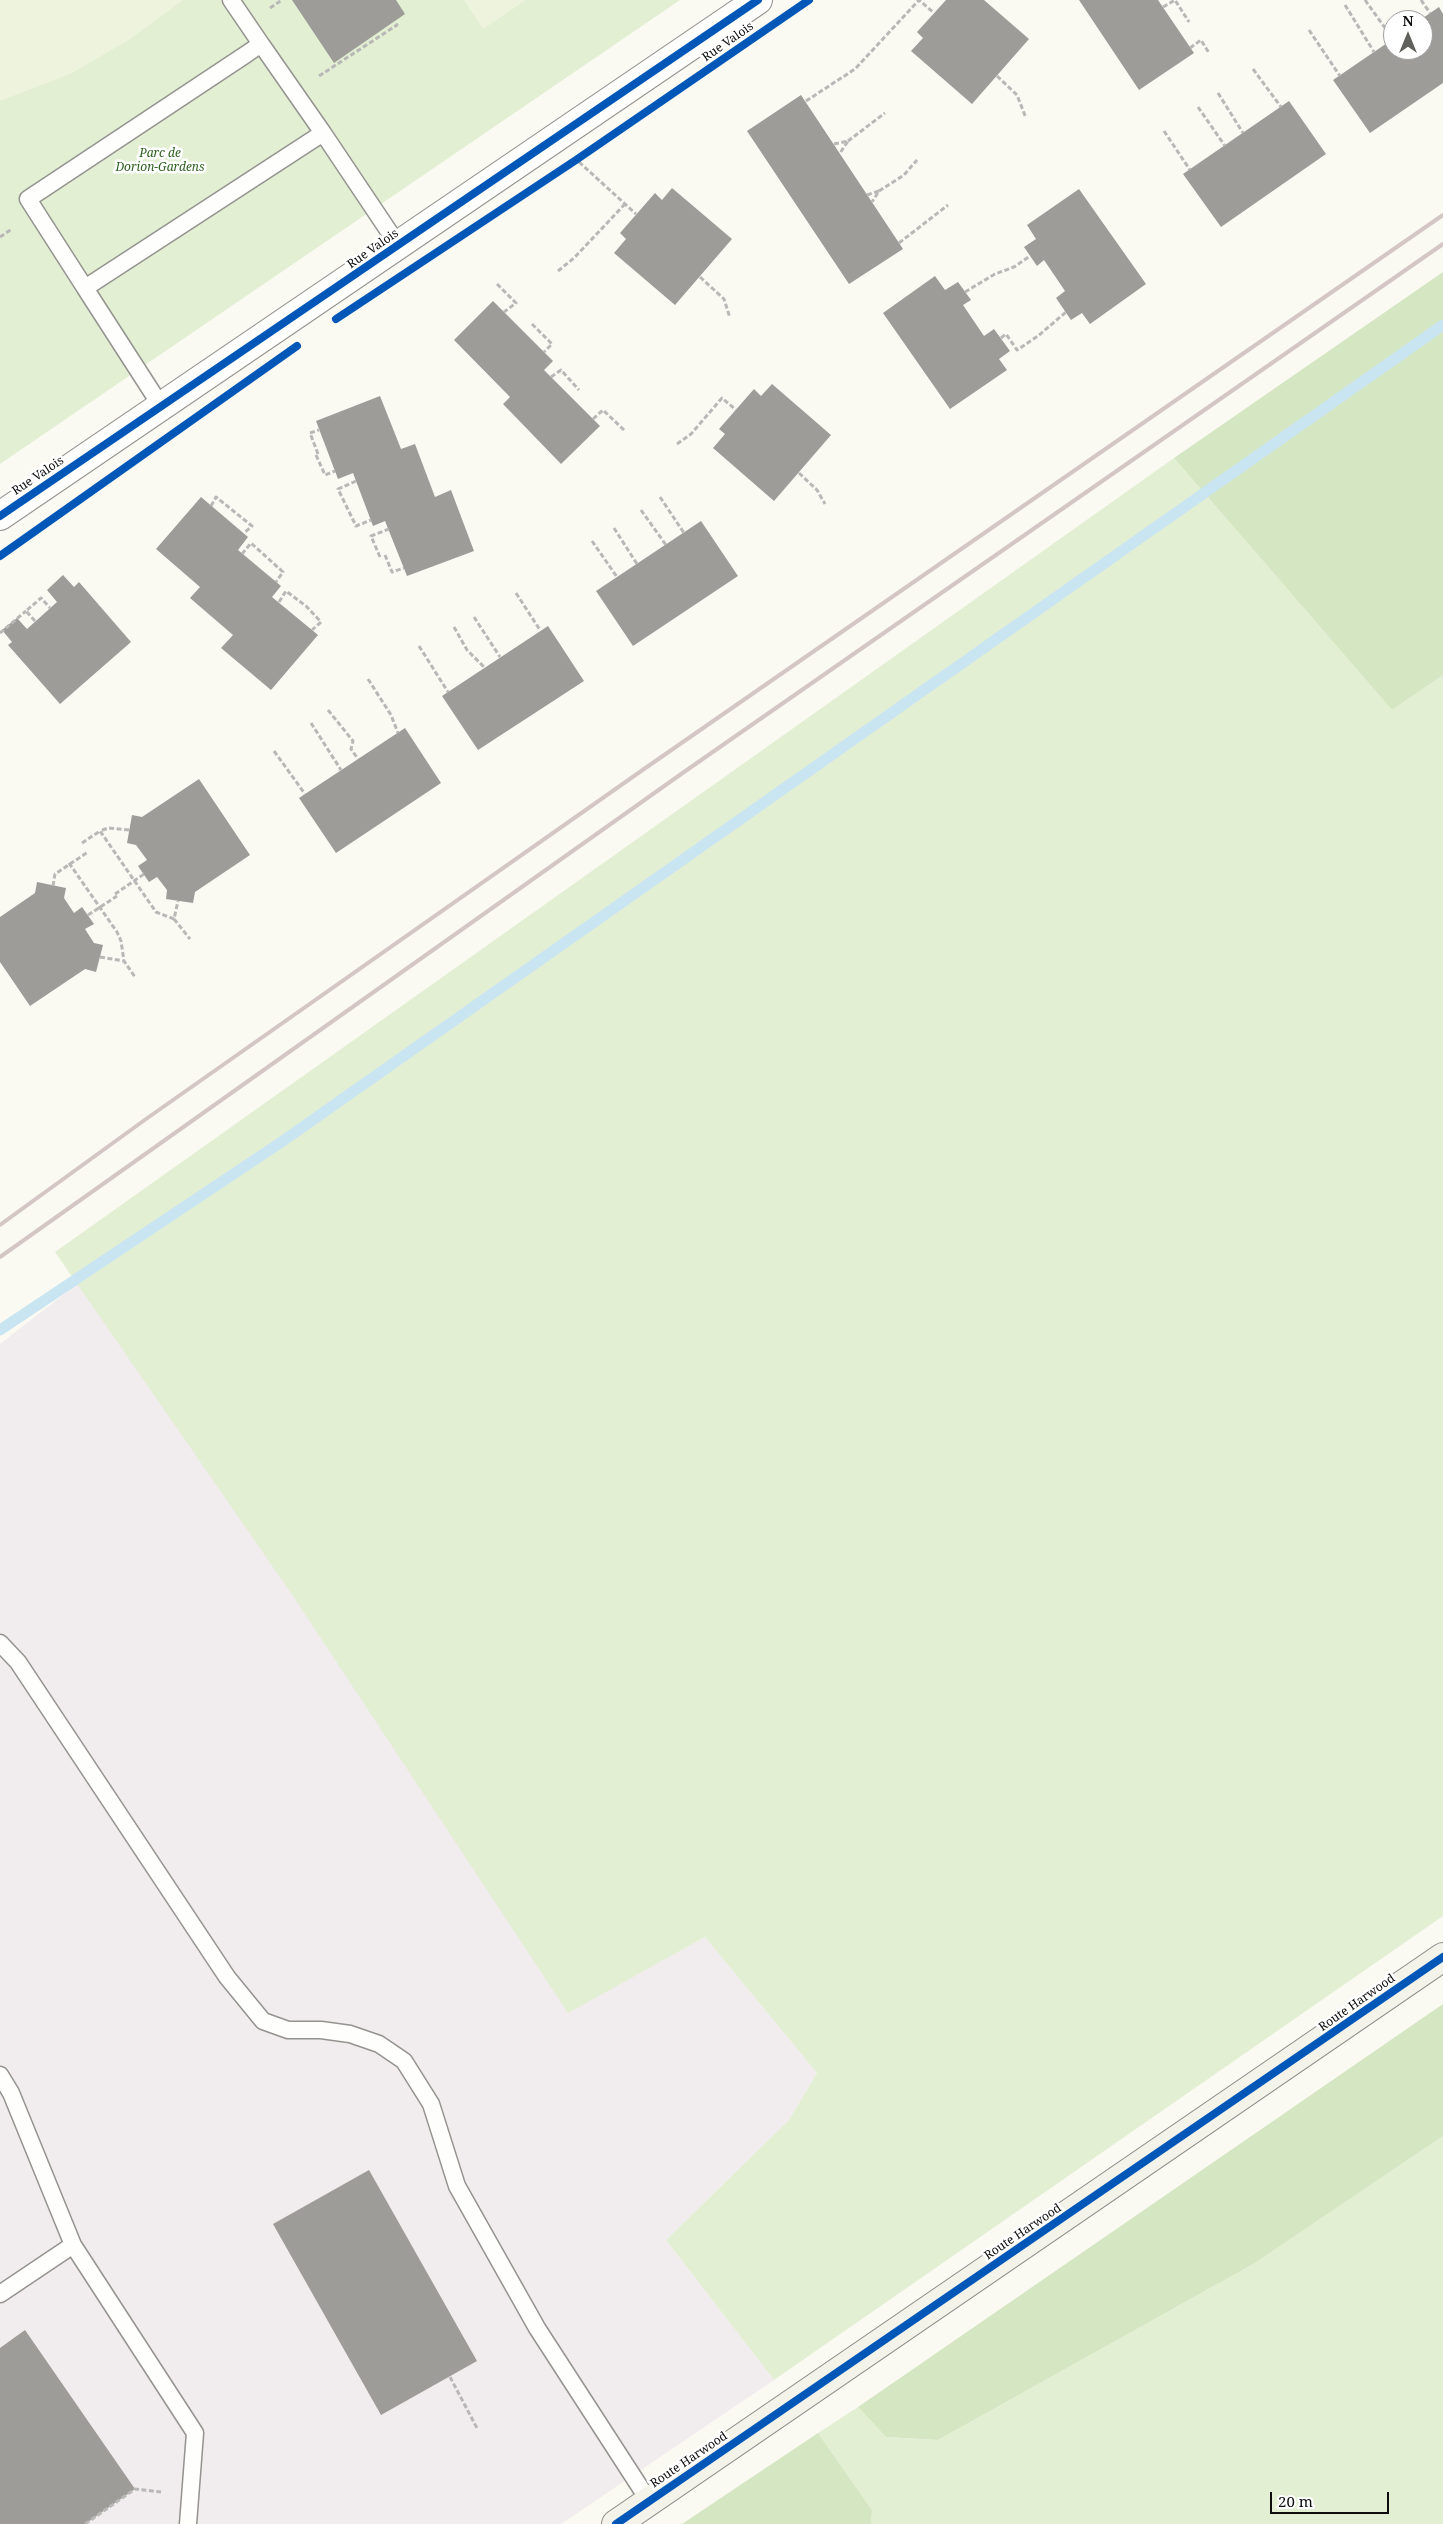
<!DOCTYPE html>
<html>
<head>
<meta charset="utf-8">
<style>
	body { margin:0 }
	#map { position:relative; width:1443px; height:2524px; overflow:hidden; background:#faf9f2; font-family:"Noto Serif",serif }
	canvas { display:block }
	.north { position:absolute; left:1383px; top:10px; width:50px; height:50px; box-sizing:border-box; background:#fff; border:1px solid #9e9e9e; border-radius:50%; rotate:0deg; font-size:14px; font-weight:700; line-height:20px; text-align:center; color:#0d0d0d }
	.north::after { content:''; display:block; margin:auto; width:18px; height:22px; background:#60605d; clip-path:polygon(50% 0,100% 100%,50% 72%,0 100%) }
	.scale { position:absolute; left:1270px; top:2492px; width:119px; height:22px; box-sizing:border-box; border:2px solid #0d0d0d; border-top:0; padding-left:6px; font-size:15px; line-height:18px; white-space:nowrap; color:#0d0d0d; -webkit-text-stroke:4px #fff; paint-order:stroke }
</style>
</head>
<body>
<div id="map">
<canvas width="1443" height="2524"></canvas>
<div class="north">N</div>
<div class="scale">20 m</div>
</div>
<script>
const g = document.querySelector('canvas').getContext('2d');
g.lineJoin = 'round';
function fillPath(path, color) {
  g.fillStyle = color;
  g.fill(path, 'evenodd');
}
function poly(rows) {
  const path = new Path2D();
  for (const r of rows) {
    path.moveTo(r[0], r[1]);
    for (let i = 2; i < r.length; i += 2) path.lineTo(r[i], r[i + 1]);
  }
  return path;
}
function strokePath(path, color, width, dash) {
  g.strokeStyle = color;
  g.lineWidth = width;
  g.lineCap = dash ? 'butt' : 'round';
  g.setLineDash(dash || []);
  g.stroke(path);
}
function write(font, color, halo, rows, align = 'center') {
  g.font = font + ' "Noto Serif",serif';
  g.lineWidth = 5;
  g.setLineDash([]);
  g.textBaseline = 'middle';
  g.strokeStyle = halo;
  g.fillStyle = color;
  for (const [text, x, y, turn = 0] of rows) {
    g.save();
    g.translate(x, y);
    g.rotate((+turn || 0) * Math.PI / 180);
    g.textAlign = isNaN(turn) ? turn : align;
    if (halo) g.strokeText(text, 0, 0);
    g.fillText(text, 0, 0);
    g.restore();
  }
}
const industrial = poly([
	[109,1259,568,2012,705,1937,817,2073,789,2120,666,2240,774,2380,561,2524,0,2524,0,1344]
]);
const green = poly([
	[0,0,680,0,0,464],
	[1174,458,1392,710,1443,675,1443,1916,774,2380,666,2240,789,2120,817,2073,705,1937,568,2013,293,1596,55,1252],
	[1443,2136,1443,2524,871,2524,872,2510,818,2433,858,2407,886,2437,938,2440,1255,2263]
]);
const forest = poly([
	[1443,272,1443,675,1392,710,1174,458],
	[1443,2004,1443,2136,1255,2263,938,2440,886,2437,858,2407],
	[818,2433,872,2510,871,2524,682,2524]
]);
const pitch = poly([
	[0,0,183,0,129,40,70,74,0,101],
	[464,0,526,0,483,29]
]);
const stream = poly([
	[0,1330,280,1143,1443,325]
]);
const building = poly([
	[292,0,396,0,405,14,334,63],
	[946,0,984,0,1029,39,972,104,911,51,923,38,917,32],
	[1079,0,1158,0,1194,53,1139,90],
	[1439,7,1443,14,1443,83,1370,133,1333,80,1393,39,1393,50,1423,50,1423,20,1420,20],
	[801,95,903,249,849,284,747,131],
	[1289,101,1326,154,1221,227,1183,174],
	[672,188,732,239,675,305,614,253,626,239,620,233,655,193,662,200],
	[1079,189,1146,284,1090,324,1082,313,1071,320,1056,298,1065,291,1044,260,1037,266,1024,247,1036,239,1027,225],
	[935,276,945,290,958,282,971,300,963,305,984,336,994,329,1010,351,999,359,1007,370,950,409,883,313],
	[493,301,553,361,544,370,600,426,561,464,503,404,510,397,454,340],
	[772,384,831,435,774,501,713,448,725,434,719,429,754,389,761,396],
	[380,396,401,449,415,444,435,497,451,490,474,551,407,576,385,521,373,526,353,473,338,479,316,421],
	[201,497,248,537,238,550,281,586,272,597,318,635,271,690,221,648,233,635,190,598,200,587,156,549],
	[701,521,738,576,633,646,596,591],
	[63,575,74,587,79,582,131,642,60,704,8,645,12,642,2,630,17,618,27,629,57,602,47,590],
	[548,626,584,681,478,750,442,696],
	[405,728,441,783,336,853,299,798],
	[199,779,250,855,195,892,193,903,166,899,167,890,157,877,149,882,138,866,147,860,136,845,127,843,132,815,142,817],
	[37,882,66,888,64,898,74,913,82,907,94,924,85,929,94,943,103,945,96,972,85,969,30,1006,0,962,0,917,35,893],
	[369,2170,477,2361,381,2415,273,2224],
	[25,2330,135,2489,85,2524,0,2524,0,2348]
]);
const path = poly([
	[1365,0,1393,39],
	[1421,0,1430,13],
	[1345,5,1374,52],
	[1163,7,1175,0,1189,22],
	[270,8,282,0],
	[1309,30,1340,76],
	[1190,48,1201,40,1209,53],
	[1253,69,1281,107],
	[319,76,397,25,394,22],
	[997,76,1017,95,1026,118],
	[1218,93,1243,133],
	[806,101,855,69,919,0,934,13],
	[1198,107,1225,146],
	[1164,131,1190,170],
	[848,141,885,113],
	[834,144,848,141,840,153],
	[579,162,636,214],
	[879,191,904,175,917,160],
	[867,195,879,191,872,202],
	[0,237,12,229],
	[899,243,948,205],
	[558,271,574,258,625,204],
	[700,277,724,299,730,318],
	[497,284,516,303,504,312],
	[965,292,995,274,1014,267,1030,256],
	[532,324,552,344,544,352],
	[1001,338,1006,334,1017,350,1038,336,1066,312],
	[551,377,561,370,579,390],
	[593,419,603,410,624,430],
	[677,444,691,434,722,398,736,410],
	[318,454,310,433,319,430],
	[316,455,325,475,335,471],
	[799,473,817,490,825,504],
	[356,481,338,489,356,526,371,520],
	[660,497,684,533],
	[211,506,216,497,252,526,244,533],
	[641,510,666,545],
	[614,528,637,564],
	[592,541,617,577],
	[242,554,251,543,283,572,276,582],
	[385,555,392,572,404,568],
	[380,557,371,536,389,529],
	[516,593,540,630],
	[279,602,286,591,306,606,321,622,312,630],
	[474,617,500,657],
	[35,621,26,611,41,598,50,608],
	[454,627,467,650,484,667],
	[0,633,26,611],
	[419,646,448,692],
	[368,679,391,715,398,733],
	[328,710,353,741,351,749,358,759],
	[311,723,341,770],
	[274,751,305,794],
	[129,830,108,828,100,831,156,912,174,919,178,901],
	[82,843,100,831],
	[69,863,117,932,121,941,124,961,135,977],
	[53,886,55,874,88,852],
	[115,894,144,874],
	[88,915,117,896],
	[174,919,190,939],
	[100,957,124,961],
	[450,2377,478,2430],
	[85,2524,135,2489,161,2492]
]);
const service = poly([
	[231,0,261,44],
	[85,288,28,199,245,55,261,44,323,133],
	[161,406,85,288,323,133,398,245],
	[0,1643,18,1662,227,1977,263,2021,288,2030,321,2030,350,2034,379,2044,404,2061,431,2104,457,2186,537,2328,649,2501],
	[0,2075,11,2093,73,2245],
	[0,2294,73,2245,195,2433,188,2524]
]);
const tertiary = poly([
	[0,516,758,0]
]);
const secondary = poly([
	[616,2524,1443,1957]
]);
const rail = poly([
	[0,1225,146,1119,644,769,1443,215],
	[0,1257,684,772,1443,244]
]);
const cycleway = poly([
	[336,319,576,160,809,0],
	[0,516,758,0],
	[0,556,297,346],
	[616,2524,1443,1957]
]);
const streetNames = [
	["Rue Valois",728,42,-35],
	["Rue Valois",373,249,-35],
	["Rue Valois",38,476,-34],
	["Route Harwood",1357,2003,-35],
	["Route Harwood",1023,2232,-34],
	["Route Harwood",689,2460,-34]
];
const parkNames = [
	["Parc de",160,154],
	["Dorion-Gardens",160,168]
];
fillPath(industrial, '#f1ecee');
fillPath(green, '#e3efd3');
fillPath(forest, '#d5e6c2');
fillPath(pitch, '#edf3dd');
strokePath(stream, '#cae5f2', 11);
fillPath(building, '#9d9c98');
strokePath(service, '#949390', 19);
strokePath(tertiary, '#949390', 30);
strokePath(secondary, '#8a8a87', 30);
strokePath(path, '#b8b8b6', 3, [5, 2.5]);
strokePath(service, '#fefefd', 16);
strokePath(tertiary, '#fefefd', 28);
strokePath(secondary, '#f4f3ea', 28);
strokePath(rail, '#d5c6c6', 4);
strokePath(cycleway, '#0057b8', 8);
write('12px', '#0d0d0d', '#fff', streetNames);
write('italic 12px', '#2f6122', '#fff', parkNames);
</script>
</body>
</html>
